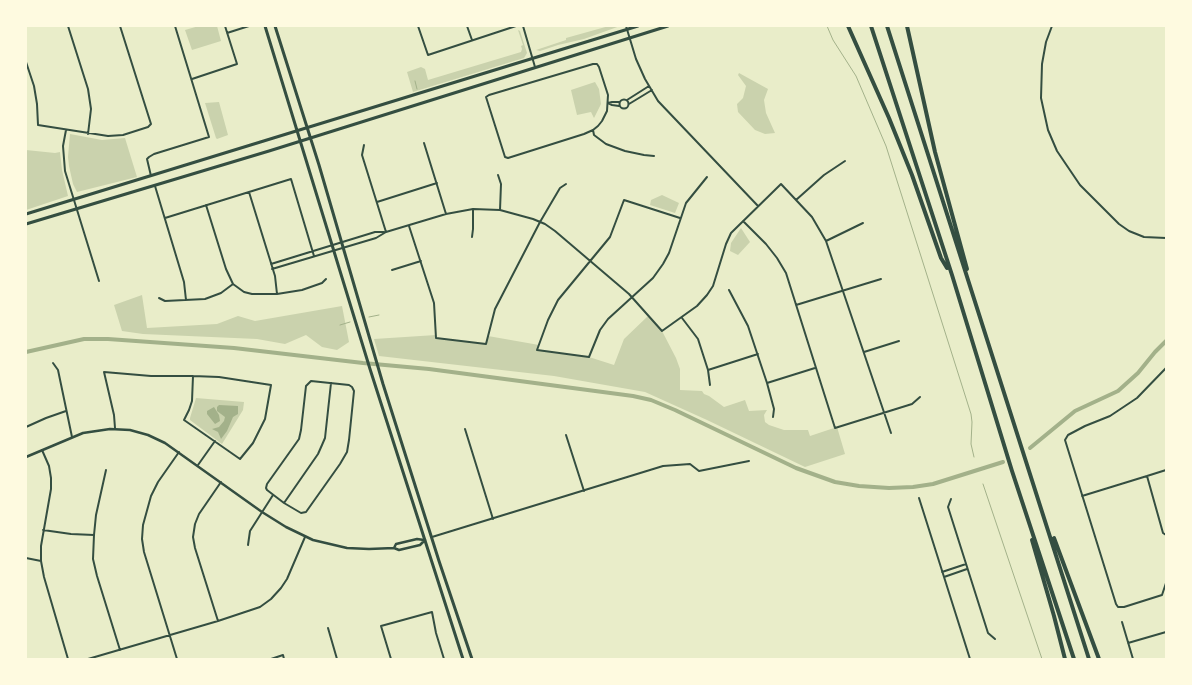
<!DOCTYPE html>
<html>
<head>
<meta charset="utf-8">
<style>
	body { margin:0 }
	#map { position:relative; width:1192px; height:685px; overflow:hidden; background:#e9edc9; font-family:Overpass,sans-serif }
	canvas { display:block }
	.frame { position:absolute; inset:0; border:27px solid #fefae0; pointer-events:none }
</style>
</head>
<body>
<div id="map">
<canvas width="1192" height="685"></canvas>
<div class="frame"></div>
</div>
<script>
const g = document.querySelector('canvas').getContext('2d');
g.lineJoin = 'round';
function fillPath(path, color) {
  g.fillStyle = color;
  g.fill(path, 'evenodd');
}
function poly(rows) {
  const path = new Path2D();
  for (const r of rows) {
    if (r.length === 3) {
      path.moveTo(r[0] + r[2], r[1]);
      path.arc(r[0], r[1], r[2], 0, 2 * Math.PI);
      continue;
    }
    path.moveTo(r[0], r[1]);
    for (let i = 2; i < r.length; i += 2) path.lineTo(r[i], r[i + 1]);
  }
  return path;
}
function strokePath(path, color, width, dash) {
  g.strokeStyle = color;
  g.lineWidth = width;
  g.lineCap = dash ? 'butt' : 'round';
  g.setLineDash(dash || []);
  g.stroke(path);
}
const green = poly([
	[199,26,217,26,221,41,192,50,185,30],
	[609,26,620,26,584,39,558,45,540,51,536,50,566,40,566,38],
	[518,30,520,31,527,53,524,58,413,92,407,72,421,67,425,69,428,80,521,52,522,49,521,46,523,45],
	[739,73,768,89,764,100,766,113,775,133,765,134,755,130,738,112,737,104,743,98,746,86,738,75],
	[595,82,599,89,601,104,594,118,591,112,577,115,571,90],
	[219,102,228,135,217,139,216,138,205,103],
	[70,134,102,140,125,138,137,177,77,192,73,184,69,166,68,157],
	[26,150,55,153,60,152,62,170,68,196,26,210],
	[662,195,679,203,675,213,650,205,651,200],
	[741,228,750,242,738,255,730,251,731,243],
	[142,295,147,328,217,324,238,316,255,321,342,306,349,342,337,350,322,347,306,335,285,344,257,339,143,334,122,331,114,305],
	[648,316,662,331,676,358,680,369,680,390,702,391,704,394,709,396,724,407,745,400,749,411,767,410,764,415,765,422,769,425,784,430,808,430,810,436,837,427,845,454,805,467,707,420,645,392,554,376,379,356,374,339,436,335,436,338,486,344,488,336,539,345,537,350,589,357,614,365,624,339],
	[196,398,244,402,243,410,222,444,190,420,190,418]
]);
const water = poly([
	[219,405,238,406,238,414,233,417,227,431,221,439,218,432,212,429,219,427,224,421,225,417,217,411,217,407],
	[214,407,219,415,220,421,215,424,207,414,207,411]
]);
const stream = poly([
	[827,26,833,40,856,76,886,146,971,414,972,422,971,444,974,457],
	[415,81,417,89],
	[369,317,379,315],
	[340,325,350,322],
	[983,484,1042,659]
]);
const canal = poly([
	[26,352,84,339,108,339,234,348,363,363,429,369,633,396,651,400,675,410,796,468,835,482,859,486,889,488,913,487,933,484,1003,462],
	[1030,448,1075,411,1118,391,1138,373,1155,352,1166,341]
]);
const minor = poly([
	[68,26,88,89,91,109,88,134],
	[418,26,428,55,516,26],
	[467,26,472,40],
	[523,26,535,67],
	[626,26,636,59,645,79,658,101,758,206],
	[1052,26,1046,42,1042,64,1041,98,1048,130,1057,151,1080,185,1119,224,1129,231,1144,237,1166,238],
	[227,33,249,26],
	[26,62,34,86,37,104,38,125,108,136,123,135,148,127,151,124,120,26],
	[593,64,597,64,599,67,608,95,607,111,602,121,598,126,593,130,584,134,508,158,505,157,486,97,489,95,593,64],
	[192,79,237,64,225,26],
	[624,104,4.5],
	[627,100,649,86],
	[629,104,652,90],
	[619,106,612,105,608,103,612,102,619,102],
	[66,130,63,146,65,171,99,281],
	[593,130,594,135,606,144,625,151,644,155,654,156],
	[424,143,446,214],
	[364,145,362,155,386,232],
	[498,175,501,184,500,210],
	[151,176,147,159,149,157,154,154,209,137,175,26],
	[155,186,184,282,186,300],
	[249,192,275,276,277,294],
	[796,200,824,175,845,161],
	[377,202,437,183],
	[206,205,226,269,233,284,244,292,252,294,277,294,302,290,322,283,326,279],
	[165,218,291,179,314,256],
	[680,218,624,200,610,237,558,300,548,320,537,350,589,357,600,330,608,319,653,278,663,264,669,253,686,203,707,177],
	[743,221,766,244,777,258,786,273,835,428,912,404,920,397],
	[409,226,434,303,436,338,486,344,495,309,540,222,560,188,566,184],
	[472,237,473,229,473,209],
	[826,241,863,223],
	[271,264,375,232,384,232],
	[272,269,376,238,386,232,446,214,473,209,500,210,533,219,545,224,555,231,629,294,662,331,697,306,707,295,713,286,726,244,731,233,781,184,812,217,826,241,891,433],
	[392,270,421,261],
	[729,290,748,326,767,383,774,409,773,417],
	[159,298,165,301,205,299,221,293,233,284],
	[796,305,881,279],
	[682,318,698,339,708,370,710,385],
	[864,352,899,341],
	[53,363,58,370,72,437],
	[1166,368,1137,398,1110,416,1085,426,1068,435,1065,440,1116,604,1118,607,1124,607,1162,595,1166,583],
	[708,370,758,354],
	[311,381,349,385,352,387,354,391,349,440,347,452,340,464,306,512,301,513,284,503,267,490,266,488,267,484,299,439,301,430,306,386,311,381],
	[767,383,815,368],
	[26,427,46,418,66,411],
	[115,428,114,415,104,372,151,376,193,376,219,377,271,385,265,419,253,443,240,459,184,420,189,410,192,401,193,376],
	[465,429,493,519],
	[566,435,584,491],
	[42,450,49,466,51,478,51,489,41,546,41,561,44,577,68,659],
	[198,465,215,441],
	[106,470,96,515,94,535,93,559,97,576,120,650],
	[1166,470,1147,476,1163,533,1166,535],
	[1082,496,1147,476],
	[919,498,970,659],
	[951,499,948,507,988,633,995,639],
	[284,503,318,454,322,445,325,438,331,383],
	[43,530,71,534,94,535],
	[432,537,663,466,690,464,699,471,749,461],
	[248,545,250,531,273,495],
	[26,558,41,561],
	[942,572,966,564],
	[944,577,967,569],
	[218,621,195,548,193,537,195,524,199,514,221,482],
	[1122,622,1133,659],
	[328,628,337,659],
	[1128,643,1166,632],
	[88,659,218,621,260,607,271,599,281,588,287,579,305,537],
	[177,659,144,552,142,539,143,525,151,496,158,482,179,452],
	[271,659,283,655,284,659],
	[391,659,381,626,432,612,436,633,444,659]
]);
const tertiary = poly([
	[26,457,83,433,110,429,130,430,148,435,165,443,262,512,286,527,313,540,347,548,369,549,394,548,399,550,420,545,425,540],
	[394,548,396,544,417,539,424,540]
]);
const secondary = poly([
	[265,26,370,369,463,659],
	[275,26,319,165,383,384,439,561,472,659],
	[26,214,638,26],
	[26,224,269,151,668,26]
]);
const motorway = poly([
	[848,26,889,118,912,175,941,258,947,268],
	[871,26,952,275,1012,471,1074,659],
	[887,26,1089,659],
	[907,26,935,152,967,269],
	[1054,538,1099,659],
	[1032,540,1054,616,1065,659]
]);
fillPath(green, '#cad2ad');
fillPath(water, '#a3b18a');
strokePath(stream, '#a3b18a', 1);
strokePath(canal, '#a3b18a', 4);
strokePath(minor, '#344e41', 2);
strokePath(tertiary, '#344e41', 2.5);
strokePath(secondary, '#344e41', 3);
strokePath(motorway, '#344e41', 4);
</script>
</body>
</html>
